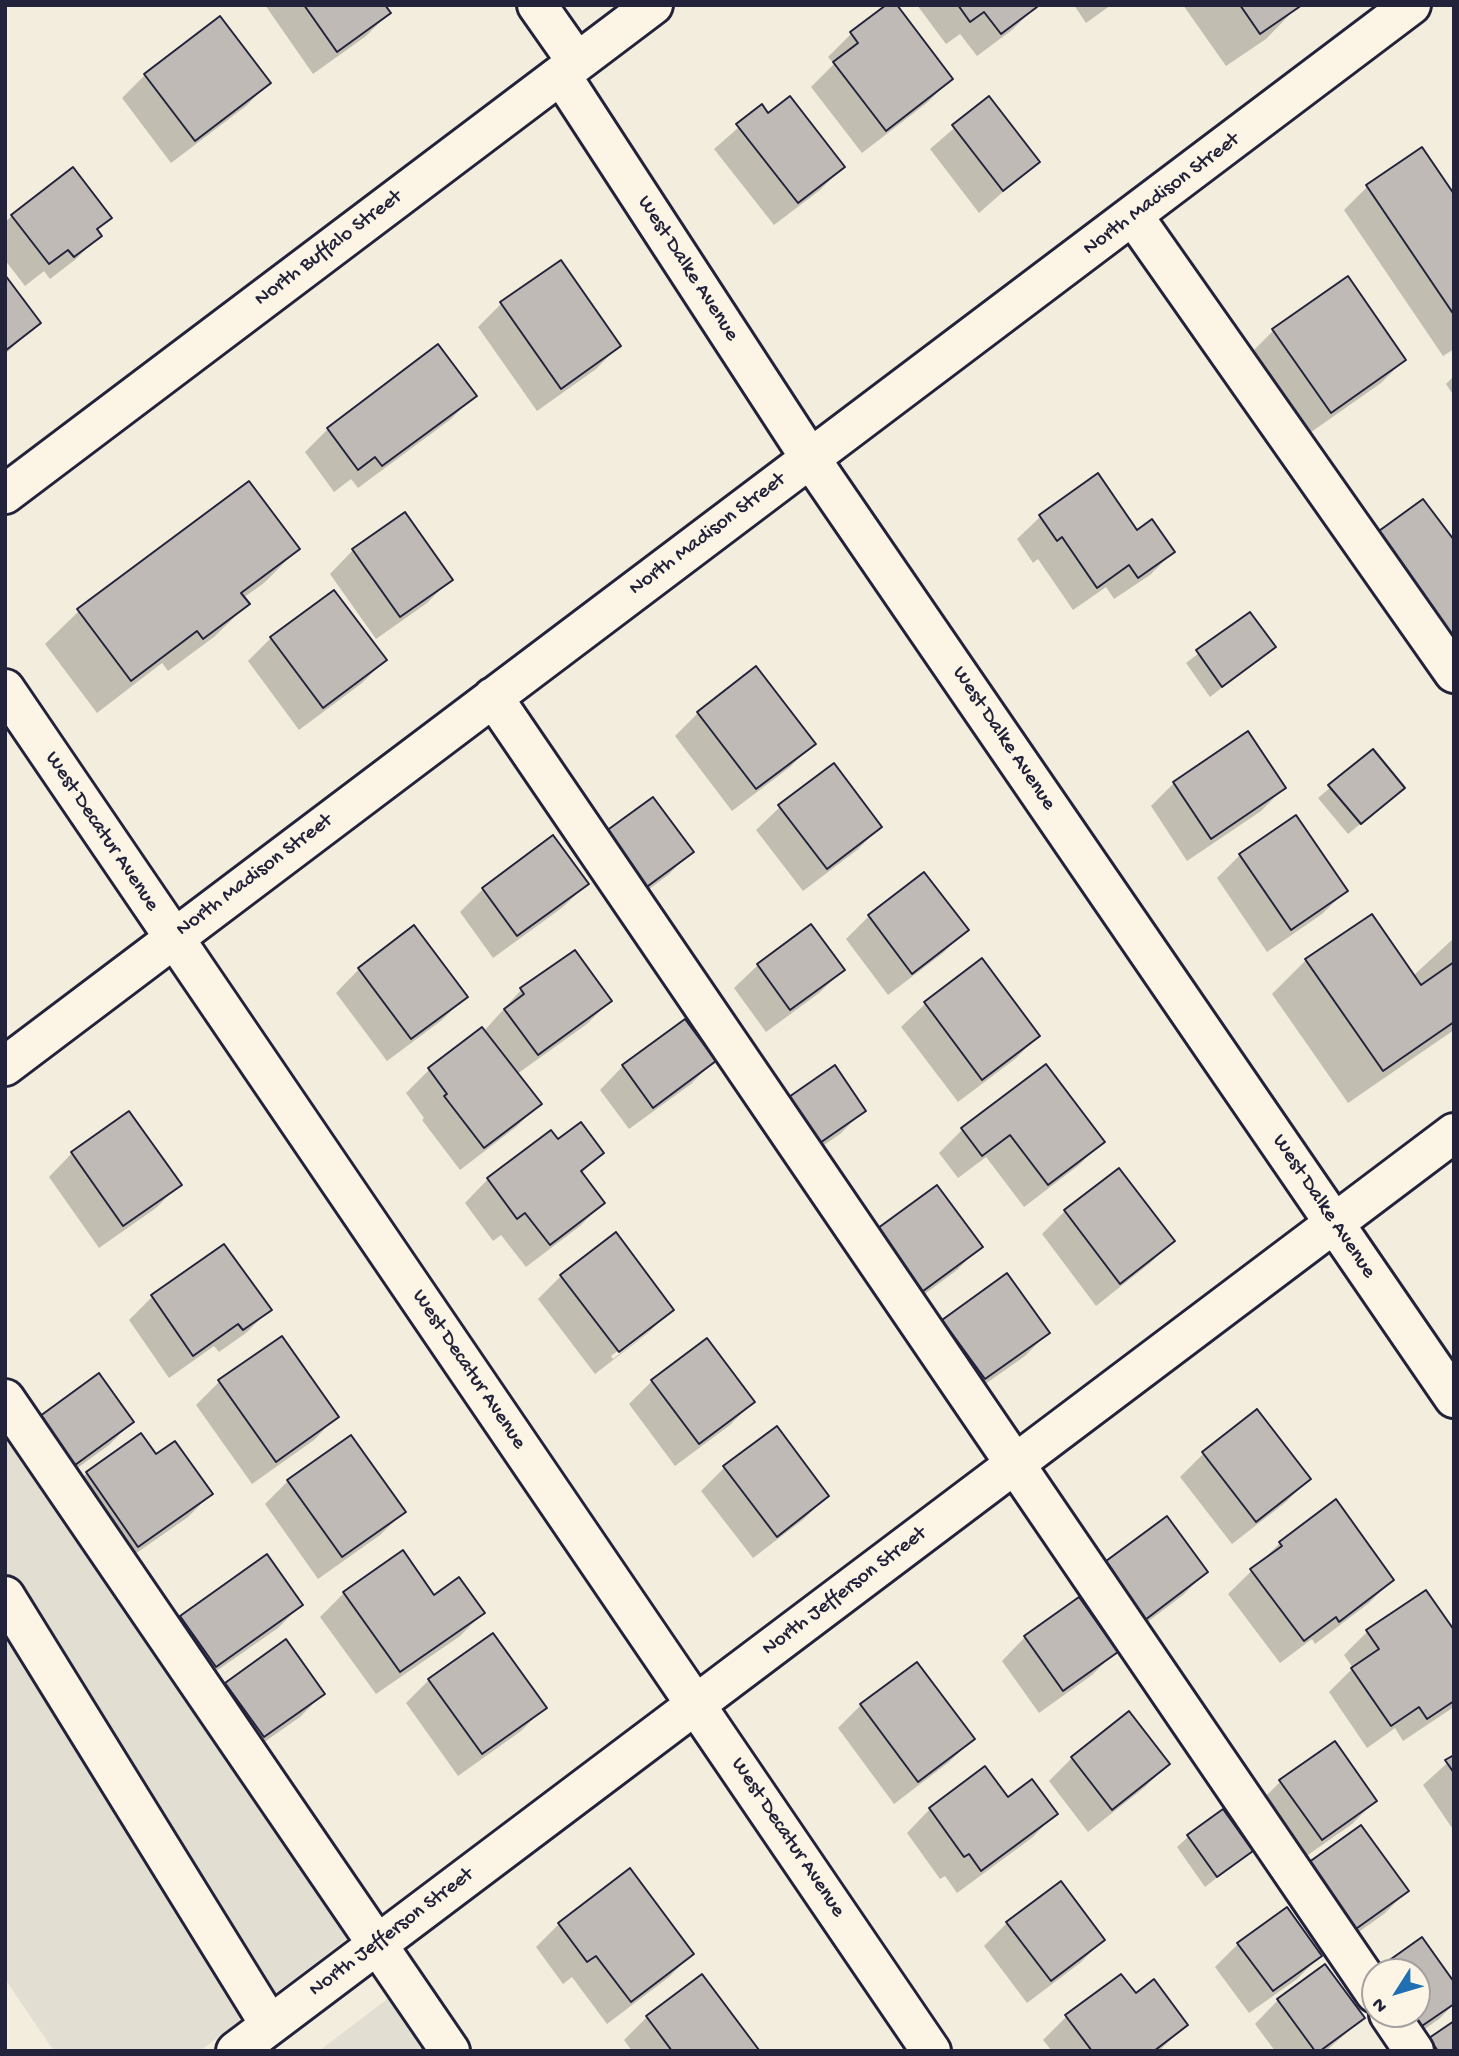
<!DOCTYPE html>
<html>
<head>
<meta charset="utf-8">
<style>
	body { margin:0 }
	#map { position:relative; width:1459px; height:2056px; overflow:hidden; background:#f3edde; font-family:"Gochi Hand",sans-serif }
	canvas { display:block }
	.frame { position:absolute; inset:0; border:7px solid #22223b; pointer-events:none }
	.north { position:absolute; left:1361px; top:1958px; width:70px; height:70px; box-sizing:border-box; background:#fcf5e5; border:2px solid #a5a1a1; border-radius:50%; rotate:233deg; font-size:19px; font-weight:700; line-height:28px; text-align:center; color:#22223b }
	.north::after { content:''; display:block; margin:auto; width:24px; height:32px; background:#1f6fb2; clip-path:polygon(50% 0,100% 100%,50% 72%,0 100%) }
</style>
</head>
<body>
<div id="map">
<canvas width="1459" height="2056"></canvas>
<div class="frame"></div>
<div class="north">N</div>
</div>
<script>
const g = document.querySelector('canvas').getContext('2d');
g.lineJoin = 'round';
function fillPath(path, color) {
  g.fillStyle = color;
  g.fill(path, 'evenodd');
}
function poly(rows) {
  const path = new Path2D();
  for (const r of rows) {
    path.moveTo(r[0], r[1]);
    for (let i = 2; i < r.length; i += 2) path.lineTo(r[i], r[i + 1]);
  }
  return path;
}
function strokePath(path, color, width, dash) {
  g.strokeStyle = color;
  g.lineWidth = width;
  g.lineCap = dash ? 'butt' : 'round';
  g.setLineDash(dash || []);
  g.stroke(path);
}
function write(font, color, halo, rows, align = 'center') {
  g.font = font + ' "Gochi Hand",sans-serif';
  g.lineWidth = 7;
  g.setLineDash([]);
  g.textBaseline = 'middle';
  g.strokeStyle = halo;
  g.fillStyle = color;
  for (const [text, x, y, turn = 0] of rows) {
    g.save();
    g.translate(x, y);
    g.rotate((+turn || 0) * Math.PI / 180);
    g.textAlign = isNaN(turn) ? turn : align;
    if (halo) g.strokeText(text, 0, 0);
    g.fillText(text, 0, 0);
    g.restore();
  }
}
const built = poly([
	[5,1413,357,1931,200,2051,54,2051,5,1979],
	[399,1990,440,2051,319,2051]
]);
const shadow = poly([
	[265,5,383,5,389,13,366,36,313,74],
	[917,5,1034,5,1035,7,1012,30,977,56,960,34,946,44],
	[1074,5,1111,5,1086,23],
	[1183,5,1299,5,1266,39,1226,66],
	[219,18,269,83,246,106,171,163,122,98,145,75],
	[851,34,951,79,928,102,862,153,811,87,834,64,828,57],
	[988,99,1037,162,979,213,930,149],
	[762,107,768,115,843,167,820,190,774,225,714,149],
	[1367,187,1454,197,1454,349,1443,356,1344,210],
	[12,216,109,218,96,231,99,236,76,259,50,279,44,271,25,286,5,260,5,222],
	[5,278,39,323,5,354],
	[1347,279,1404,360,1381,383,1307,435,1250,354,1273,331],
	[501,304,619,346,596,369,537,411,478,327],
	[437,347,474,396,451,419,358,488,351,479,334,492,305,452,328,429],
	[1454,376,1454,396,1446,384],
	[1041,516,1136,532,1173,552,1150,575,1114,599,1106,587,1073,610,1038,559,1033,563,1017,539],
	[1373,537,1425,664,1350,560],
	[298,549,264,583,243,598,248,604,214,637,168,671,162,663,97,713,45,644,79,611],
	[353,550,450,580,427,603,376,639,330,574],
	[1250,614,1274,647,1210,697,1186,663],
	[271,638,385,660,362,683,299,730,248,661],
	[756,669,813,744,790,767,732,811,675,736,698,713],
	[1373,751,1391,799,1348,834,1318,798],
	[1174,783,1284,788,1261,811,1187,861,1151,806],
	[780,807,880,827,857,850,803,891,756,830],
	[691,852,668,875,620,911,580,859],
	[1240,855,1346,891,1322,914,1267,952,1217,878],
	[587,884,563,907,493,958,460,912,483,889],
	[869,916,966,930,943,953,888,995,846,939],
	[811,926,843,970,819,993,766,1032,734,988,758,965],
	[413,928,465,997,442,1020,387,1061,336,993,359,969],
	[1454,938,1454,1030,1348,1103,1272,994,1306,960,1413,976],
	[982,961,1038,1036,1015,1059,958,1102,901,1027,925,1004],
	[521,990,610,1001,587,1024,517,1074,539,1104,516,1127,460,1170,422,1120,424,1118,406,1093,429,1070,484,1031],
	[714,1061,691,1084,629,1129,600,1090,623,1066],
	[1045,1066,1102,1142,1079,1165,1024,1207,986,1157,958,1178,939,1153,962,1130],
	[864,1110,840,1134,793,1166,763,1123],
	[551,1132,558,1142,601,1153,581,1174,603,1203,580,1226,526,1267,501,1235,493,1241,465,1203,488,1179],
	[72,1153,179,1185,156,1208,99,1248,49,1177],
	[1065,1211,1173,1241,1149,1264,1096,1306,1042,1234],
	[615,1235,672,1309,648,1333,595,1374,538,1299,561,1276],
	[649,1327,649,1331,613,1359,611,1356],
	[223,1246,269,1310,246,1333,219,1352,214,1346,169,1378,129,1320,152,1297],
	[980,1247,957,1270,895,1316,852,1256],
	[943,1321,1048,1333,1025,1356,961,1401,920,1344],
	[652,1381,753,1402,730,1425,675,1466,629,1404],
	[219,1382,337,1416,314,1440,252,1484,196,1405],
	[37,1421,132,1422,109,1445,47,1490],
	[141,1435,156,1457,211,1494,188,1517,115,1568,64,1496,87,1473],
	[1204,1453,1309,1479,1286,1502,1232,1544,1180,1477],
	[724,1468,827,1496,804,1519,753,1558,701,1491],
	[288,1481,404,1512,380,1535,318,1579,265,1504],
	[1280,1543,1392,1580,1369,1603,1315,1644,1312,1639,1280,1663,1228,1594],
	[402,1553,434,1597,483,1613,460,1636,376,1694,320,1617,344,1593],
	[1206,1572,1183,1595,1121,1642,1080,1589],
	[301,1605,278,1628,192,1688,158,1640,182,1617],
	[1367,1632,1454,1634,1454,1707,1403,1741,1395,1728,1367,1748,1329,1692,1353,1668,1344,1655],
	[1025,1637,1115,1652,1092,1675,1039,1713,1002,1661],
	[429,1680,544,1708,521,1731,458,1776,406,1703],
	[226,1684,323,1694,300,1717,240,1759,203,1707],
	[861,1705,973,1739,949,1762,894,1804,838,1728],
	[1335,1743,1375,1801,1352,1824,1298,1862,1257,1805,1280,1782],
	[1454,1757,1454,1831,1423,1785],
	[1072,1758,1168,1764,1145,1787,1088,1832,1049,1781],
	[985,1769,1007,1800,1056,1813,1033,1837,957,1893,945,1876,940,1879,907,1833,930,1809],
	[1189,1836,1251,1851,1205,1887,1177,1847],
	[1306,1866,1407,1891,1384,1914,1329,1953],
	[1007,1923,1103,1940,1080,1963,1027,2003,984,1946],
	[559,1924,692,1954,669,1977,607,2024,572,1977,563,1984,536,1947],
	[1422,1940,1454,1985,1454,2004,1439,2019,1395,2050,1355,1994,1375,2014,1417,2014,1417,1972],
	[1238,1944,1320,1956,1297,1979,1249,2013,1215,1967],
	[1135,1995,1186,2025,1159,2051,1052,2051,1043,2040,1067,2016],
	[1278,2000,1363,2018,1326,2051,1275,2051,1255,2024],
	[647,2017,755,2051,632,2051,624,2040],
	[1430,2040,1454,2051,1419,2051]
]);
const building = poly([
	[304,5,385,5,391,13,337,52,304,5],
	[886,5,897,5,953,79,886,131,833,62,858,43,850,32,886,5],
	[958,5,1036,5,1037,7,1001,34,984,12,970,22,958,5],
	[1240,5,1302,5,1260,34,1240,5],
	[220,16,271,83,195,141,144,74,220,16],
	[790,96,845,167,798,203,736,124,762,104,768,113,790,96],
	[989,96,1040,162,1003,191,952,125,989,96],
	[1422,147,1454,194,1454,315,1366,185,1422,147],
	[73,167,112,218,97,229,102,236,74,257,68,250,49,264,11,215,73,167],
	[561,260,621,346,561,389,500,302,561,260],
	[5,275,41,323,5,351,5,275],
	[1348,276,1406,360,1331,413,1272,329,1348,276],
	[438,344,477,396,382,466,375,457,358,470,327,428,438,344],
	[1098,473,1137,530,1152,519,1175,552,1138,578,1129,565,1097,588,1062,537,1057,541,1039,515,1098,473],
	[249,481,300,549,241,593,250,604,203,639,197,631,131,681,77,609,249,481],
	[1423,499,1454,540,1454,639,1449,642,1372,536,1423,499],
	[405,512,453,580,400,617,352,549,405,512],
	[334,590,387,660,323,708,270,637,334,590],
	[1250,612,1276,647,1222,687,1196,650,1250,612],
	[756,666,816,744,756,789,697,712,756,666],
	[1248,731,1286,788,1211,839,1173,782,1248,731],
	[1373,749,1405,788,1361,824,1328,785,1373,749],
	[834,763,882,827,827,869,778,805,834,763],
	[653,797,694,852,644,889,602,834,653,797],
	[1296,815,1348,891,1291,930,1239,854,1296,815],
	[553,835,589,884,517,936,482,888,553,835],
	[924,872,969,930,912,974,868,915,924,872],
	[1372,914,1421,985,1454,962,1454,1022,1383,1071,1305,959,1372,914],
	[811,924,845,970,790,1010,757,964,811,924],
	[414,925,468,997,411,1039,358,968,414,925],
	[575,950,612,1001,538,1055,504,1009,524,994,520,988,575,950],
	[982,958,1040,1036,982,1080,924,1002,982,958],
	[685,1019,716,1061,653,1108,622,1065,685,1019],
	[482,1027,542,1104,484,1148,444,1096,447,1094,428,1068,482,1027],
	[1046,1064,1105,1142,1048,1185,1010,1135,982,1156,961,1128,1046,1064],
	[835,1065,866,1111,817,1145,786,1099,835,1065],
	[129,1111,182,1185,123,1226,71,1152,129,1111],
	[581,1122,604,1153,581,1171,605,1203,550,1245,525,1213,517,1219,487,1178,551,1130,558,1139,581,1122],
	[1119,1168,1175,1241,1120,1284,1064,1210,1119,1168],
	[937,1185,983,1247,919,1294,874,1231,937,1185],
	[616,1232,674,1310,619,1352,560,1275,616,1232],
	[224,1244,272,1310,243,1330,238,1324,193,1356,151,1295,224,1244],
	[1007,1273,1050,1333,985,1379,942,1320,1007,1273],
	[282,1336,339,1417,276,1462,218,1380,282,1336],
	[707,1338,755,1402,699,1444,651,1380,707,1338],
	[99,1373,134,1422,71,1468,36,1419,99,1373],
	[1257,1409,1311,1479,1256,1522,1202,1452,1257,1409],
	[777,1426,829,1496,777,1537,723,1466,777,1426],
	[141,1433,156,1454,175,1441,213,1494,138,1547,86,1472,141,1433],
	[351,1435,406,1512,342,1557,287,1480,351,1435],
	[1336,1499,1394,1580,1339,1622,1336,1617,1304,1641,1250,1569,1282,1546,1279,1542,1336,1499],
	[1167,1516,1208,1572,1145,1620,1102,1564,1167,1516],
	[403,1550,434,1595,459,1577,485,1613,400,1672,343,1592,403,1550],
	[267,1554,303,1605,216,1667,180,1616,267,1554],
	[1426,1590,1454,1630,1454,1701,1427,1719,1419,1707,1391,1726,1351,1668,1379,1649,1366,1630,1426,1590],
	[1079,1597,1118,1652,1063,1691,1024,1636,1079,1597],
	[493,1633,547,1708,482,1754,428,1679,493,1633],
	[286,1639,325,1694,264,1737,225,1683,286,1639],
	[917,1662,975,1739,918,1782,860,1704,917,1662],
	[1129,1711,1170,1764,1112,1810,1071,1757,1129,1711],
	[1335,1741,1377,1801,1322,1840,1279,1780,1335,1741],
	[1454,1755,1454,1773,1445,1760,1454,1755],
	[985,1766,1008,1797,1032,1779,1058,1814,981,1871,969,1854,964,1857,929,1808,985,1766],
	[1223,1809,1253,1851,1217,1877,1187,1835,1223,1809],
	[1361,1825,1409,1891,1353,1931,1305,1865,1361,1825],
	[630,1868,694,1954,631,2002,596,1956,587,1962,558,1923,630,1868],
	[1061,1881,1105,1940,1051,1981,1006,1922,1061,1881],
	[1287,1907,1322,1956,1273,1991,1237,1943,1287,1907],
	[1422,1937,1454,1982,1454,2004,1419,2028,1409,2014,1417,2014,1417,1972,1379,1972,1377,1969,1422,1937],
	[1325,1964,1365,2018,1320,2051,1315,2051,1277,1999,1325,1964],
	[702,1974,759,2050,758,2051,672,2051,646,2016,702,1974],
	[1121,1974,1136,1993,1154,1979,1188,2025,1154,2051,1092,2051,1065,2015,1121,1974],
	[1454,2021,1454,2051,1438,2051,1429,2038,1454,2021]
]);
const minor = poly([
	[537,5,577,62],
	[561,75,810,458,1454,1398],
	[1134,217,1454,673],
	[5,494,653,5],
	[5,689,931,2051],
	[493,697,1375,1993],
	[5,1066,1411,5],
	[5,1399,450,2051],
	[5,1596,270,2025],
	[1389,2014,1414,2051],
	[236,2051,1454,1133]
]);
const streetNames = [
	["North Madison Street",1162,195,-37],
	["North Buffalo Street",329,249,-37],
	["West Dalke Avenue",687,269,57],
	["North Madison Street",708,535,-37],
	["West Dalke Avenue",1003,739,56],
	["West Decatur Avenue",101,832,56],
	["North Madison Street",255,876,-37],
	["West Dalke Avenue",1323,1207,56],
	["West Decatur Avenue",468,1370,56],
	["North Jefferson Street",845,1592,-37],
	["West Decatur Avenue",787,1838,56],
	["North Jefferson Street",392,1933,-37]
];
fillPath(built, '#e3ded2');
fillPath(shadow, '#0003');
fillPath(building, '#bfbab6');
strokePath(building, '#22223b', 2);
strokePath(minor, '#22223b', 44);
strokePath(minor, '#fcf5e5', 38);
write('21px', '#22223b', '#fcf5e5', streetNames);
</script>
</body>
</html>
